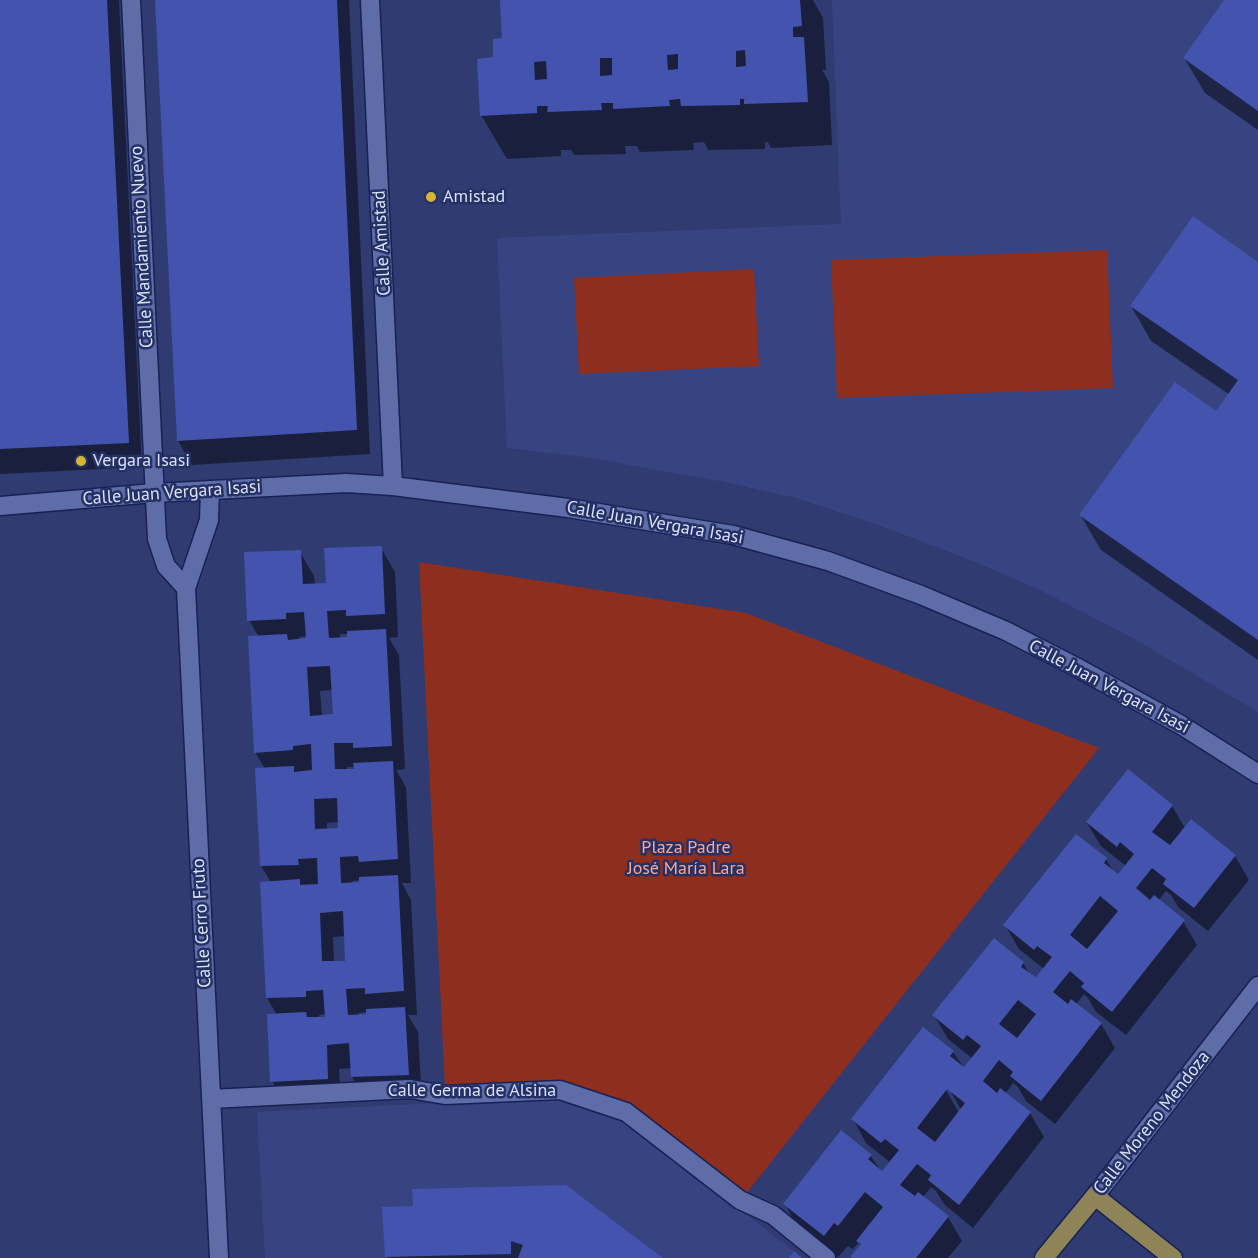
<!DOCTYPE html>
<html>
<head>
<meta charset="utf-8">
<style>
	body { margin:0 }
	canvas { display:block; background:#2f3b71 }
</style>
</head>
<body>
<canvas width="1258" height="1258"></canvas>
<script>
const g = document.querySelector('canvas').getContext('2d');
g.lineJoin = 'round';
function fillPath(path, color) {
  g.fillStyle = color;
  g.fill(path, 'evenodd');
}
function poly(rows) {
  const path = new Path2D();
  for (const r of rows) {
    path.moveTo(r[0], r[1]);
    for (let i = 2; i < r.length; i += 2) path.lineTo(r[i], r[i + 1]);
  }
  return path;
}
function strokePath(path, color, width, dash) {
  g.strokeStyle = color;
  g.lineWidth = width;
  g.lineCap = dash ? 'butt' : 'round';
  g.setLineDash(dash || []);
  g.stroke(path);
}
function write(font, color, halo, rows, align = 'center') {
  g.font = font + ' "PT Sans",sans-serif';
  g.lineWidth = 5;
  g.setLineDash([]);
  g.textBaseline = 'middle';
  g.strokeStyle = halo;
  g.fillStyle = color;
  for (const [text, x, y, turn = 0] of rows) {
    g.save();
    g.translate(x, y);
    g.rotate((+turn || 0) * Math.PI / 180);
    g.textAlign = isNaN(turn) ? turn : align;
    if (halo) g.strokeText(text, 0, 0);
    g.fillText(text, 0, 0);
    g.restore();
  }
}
const built = poly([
	[832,0,1258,0,1258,712,1133,638,1036,588,973,561,876,524,796,498,725,482,585,457,507,448,497,238,841,224],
	[559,1097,623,1118,802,1258,265,1258,257,1112]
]);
const green = poly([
	[1107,250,1113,388,837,398,831,260],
	[754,269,759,366,579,374,574,278],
	[419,562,746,613,1099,748,745,1195,628,1103,445,1088]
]);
const shadow = poly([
	[0,0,119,0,142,467,0,474],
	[157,0,349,0,370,454,192,465,178,441],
	[502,0,813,0,823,18,826,70,822,70,829,82,832,145,771,148,768,142,765,142,765,149,708,150,704,142,693,143,694,150,640,152,637,146,625,146,626,154,574,155,571,150,561,150,561,156,507,159,481,115,495,59,504,40],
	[1226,0,1258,0,1258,130,1205,93,1184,58],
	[1258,264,1258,660,1101,550,1081,516,1216,413,1230,395,1151,341,1131,306],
	[381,548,395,572,398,637,389,638,399,655,405,769,396,770,406,787,411,883,402,883,411,900,417,1015,408,1015,418,1032,422,1099,366,1101,352,1077,352,1068,339,1069,341,1102,286,1105,272,1081,277,1015,267,998,271,882,261,866,265,769,255,752,259,637,249,620,300,552,314,576,315,585,328,584],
	[340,634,348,634,348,638,340,639],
	[307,636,307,640,299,640,299,637],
	[333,690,334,716,322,716,320,691],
	[347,767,355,767,355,770,347,771],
	[340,822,340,829,327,830,327,823],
	[361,880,361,884,353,884,352,881],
	[345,936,347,962,334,962,333,937],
	[367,1012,368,1016,359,1016,359,1013],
	[326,1014,326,1018,319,1018,319,1015],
	[1172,806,1185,828,1235,856,1249,880,1208,931,1179,908,1171,895,1166,891,1158,901,1183,921,1197,945,1126,1035,1096,1012,1088,998,1084,994,1076,1004,1101,1024,1115,1048,1055,1124,1026,1101,1018,1087,1013,1083,1005,1094,1030,1113,1044,1137,973,1228,944,1204,936,1191,931,1187,923,1197,948,1217,962,1241,948,1258,853,1258,861,1246,859,1242,853,1249,848,1246,837,1258,798,1228,785,1204,871,1156,882,1173,891,1163,866,1143,853,1119,953,1052,965,1069,973,1059,948,1039,934,1015,1023,963,1030,975,1036,980,1044,969,1019,949,1005,925,1077,836,1106,859,1114,873,1118,876,1126,866,1101,846,1087,823],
	[945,1081,961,1110,959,1113,942,1083],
	[384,1208,660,1258,387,1258]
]);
const building = poly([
	[0,0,107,0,129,443,0,449],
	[155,0,337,0,357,430,177,441],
	[500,0,800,0,802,26,793,27,793,37,804,37,808,102,744,104,744,99,740,99,740,105,681,106,680,99,669,100,670,106,613,109,613,103,601,103,602,110,547,112,548,106,537,106,537,113,480,116,477,59,493,57,493,39,502,38],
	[745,50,746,66,736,67,736,51],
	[678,54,678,69,668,70,667,55],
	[600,58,612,58,612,75,600,76],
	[546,61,547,79,535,80,534,62],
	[1224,0,1258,0,1258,111,1183,58],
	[1193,216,1258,262,1258,640,1079,515,1175,382,1216,411,1238,380,1130,306],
	[382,546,385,614,346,616,346,610,327,611,329,638,347,637,347,631,386,629,392,746,353,748,353,743,334,743,335,769,354,769,353,763,393,761,398,859,359,862,358,856,340,857,341,883,359,882,359,877,398,875,404,991,365,994,365,988,346,989,348,1015,366,1014,366,1009,405,1007,409,1075,351,1077,349,1043,327,1045,328,1079,270,1082,267,1014,306,1012,307,1017,325,1017,323,990,306,991,306,997,266,998,260,882,300,879,300,885,318,884,317,858,298,859,299,865,260,866,255,768,294,766,294,772,312,770,311,744,293,746,293,750,254,753,248,636,287,634,288,640,306,638,304,612,286,613,286,619,247,621,244,552,301,550,303,584,326,583,324,548],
	[330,666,333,714,310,716,307,667],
	[337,798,338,828,315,829,314,799],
	[343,911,345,961,322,961,320,913],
	[1128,769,1173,805,1152,832,1170,845,1191,819,1236,855,1194,908,1163,884,1166,879,1152,868,1136,888,1150,900,1154,895,1185,920,1112,1012,1081,987,1084,983,1070,971,1053,992,1068,1004,1071,999,1102,1023,1041,1101,1010,1076,1013,1072,999,1060,983,1081,997,1093,1000,1088,1031,1112,959,1205,928,1180,931,1175,917,1164,900,1185,915,1196,918,1192,949,1216,916,1258,852,1258,850,1257,861,1244,856,1241,883,1207,865,1192,838,1226,834,1223,824,1236,783,1204,841,1130,872,1155,868,1159,882,1171,899,1150,885,1139,881,1143,851,1119,923,1027,954,1051,950,1056,964,1067,981,1046,967,1035,963,1040,932,1015,994,938,1024,962,1021,967,1036,977,1052,957,1037,946,1034,950,1003,925,1076,834,1107,858,1104,863,1118,874,1134,854,1120,842,1117,847,1086,822],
	[1100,896,1118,911,1087,949,1070,935],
	[1018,1000,1036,1014,1017,1038,999,1024],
	[947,1089,965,1103,935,1142,917,1128],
	[566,1185,663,1258,518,1258,523,1245,511,1241,511,1254,385,1257,382,1207,413,1206,412,1189],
	[794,1251,802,1258,789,1258]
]);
const street = poly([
	[131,0,157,539,166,566,186,588],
	[370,0,393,486],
	[210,490,209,520,186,588,219,1258],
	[0,506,154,493,346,483,393,486,568,508,733,535,828,561,921,595,1006,631,1076,667,1181,725,1258,774],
	[211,1099,410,1089,445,1095,560,1090,626,1112,740,1200,773,1215,826,1258]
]);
const secondary = poly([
	[1095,1196,1258,986]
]);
const primary = poly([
	[1044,1258,1095,1196,1173,1258]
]);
const markers = [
	[431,197,6,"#d8b434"],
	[81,461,6,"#d8b434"]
];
const poiNames = [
	["Amistad",443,197],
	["Vergara Isasi",93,461]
];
const streetNames = [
	["Calle Amistad",382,243,-93],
	["Calle Mandamiento Nuevo",142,247,-93],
	["Calle Juan Vergara Isasi",172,493,-4],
	["Calle Juan Vergara Isasi",655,523,10],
	["Calle Juan Vergara Isasi",1109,687,28],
	["Calle Cerro Fruto",202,923,-93],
	["Calle Germa de Alsina",472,1091],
	["Calle Moreno Mendoza",1152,1123,-52]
];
const parkNames = [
	["Plaza Padre",686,848],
	["José María Lara",686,869]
];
fillPath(built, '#374481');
fillPath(green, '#8d2e1e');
fillPath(shadow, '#0007');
fillPath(building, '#4353ae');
strokePath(street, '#182054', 21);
strokePath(secondary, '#182054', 21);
strokePath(primary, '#182054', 21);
strokePath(street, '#5e6da8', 18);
strokePath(secondary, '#5e6da8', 18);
strokePath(primary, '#8f8358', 18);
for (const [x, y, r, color] of markers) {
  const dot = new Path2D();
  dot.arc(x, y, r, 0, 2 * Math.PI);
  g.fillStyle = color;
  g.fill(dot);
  strokePath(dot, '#253065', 2);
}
write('18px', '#d9e1fc', '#253065', poiNames, 'left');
write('18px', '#d9e1fc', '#253065', streetNames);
write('18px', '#fba694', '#253065', parkNames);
</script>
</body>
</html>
